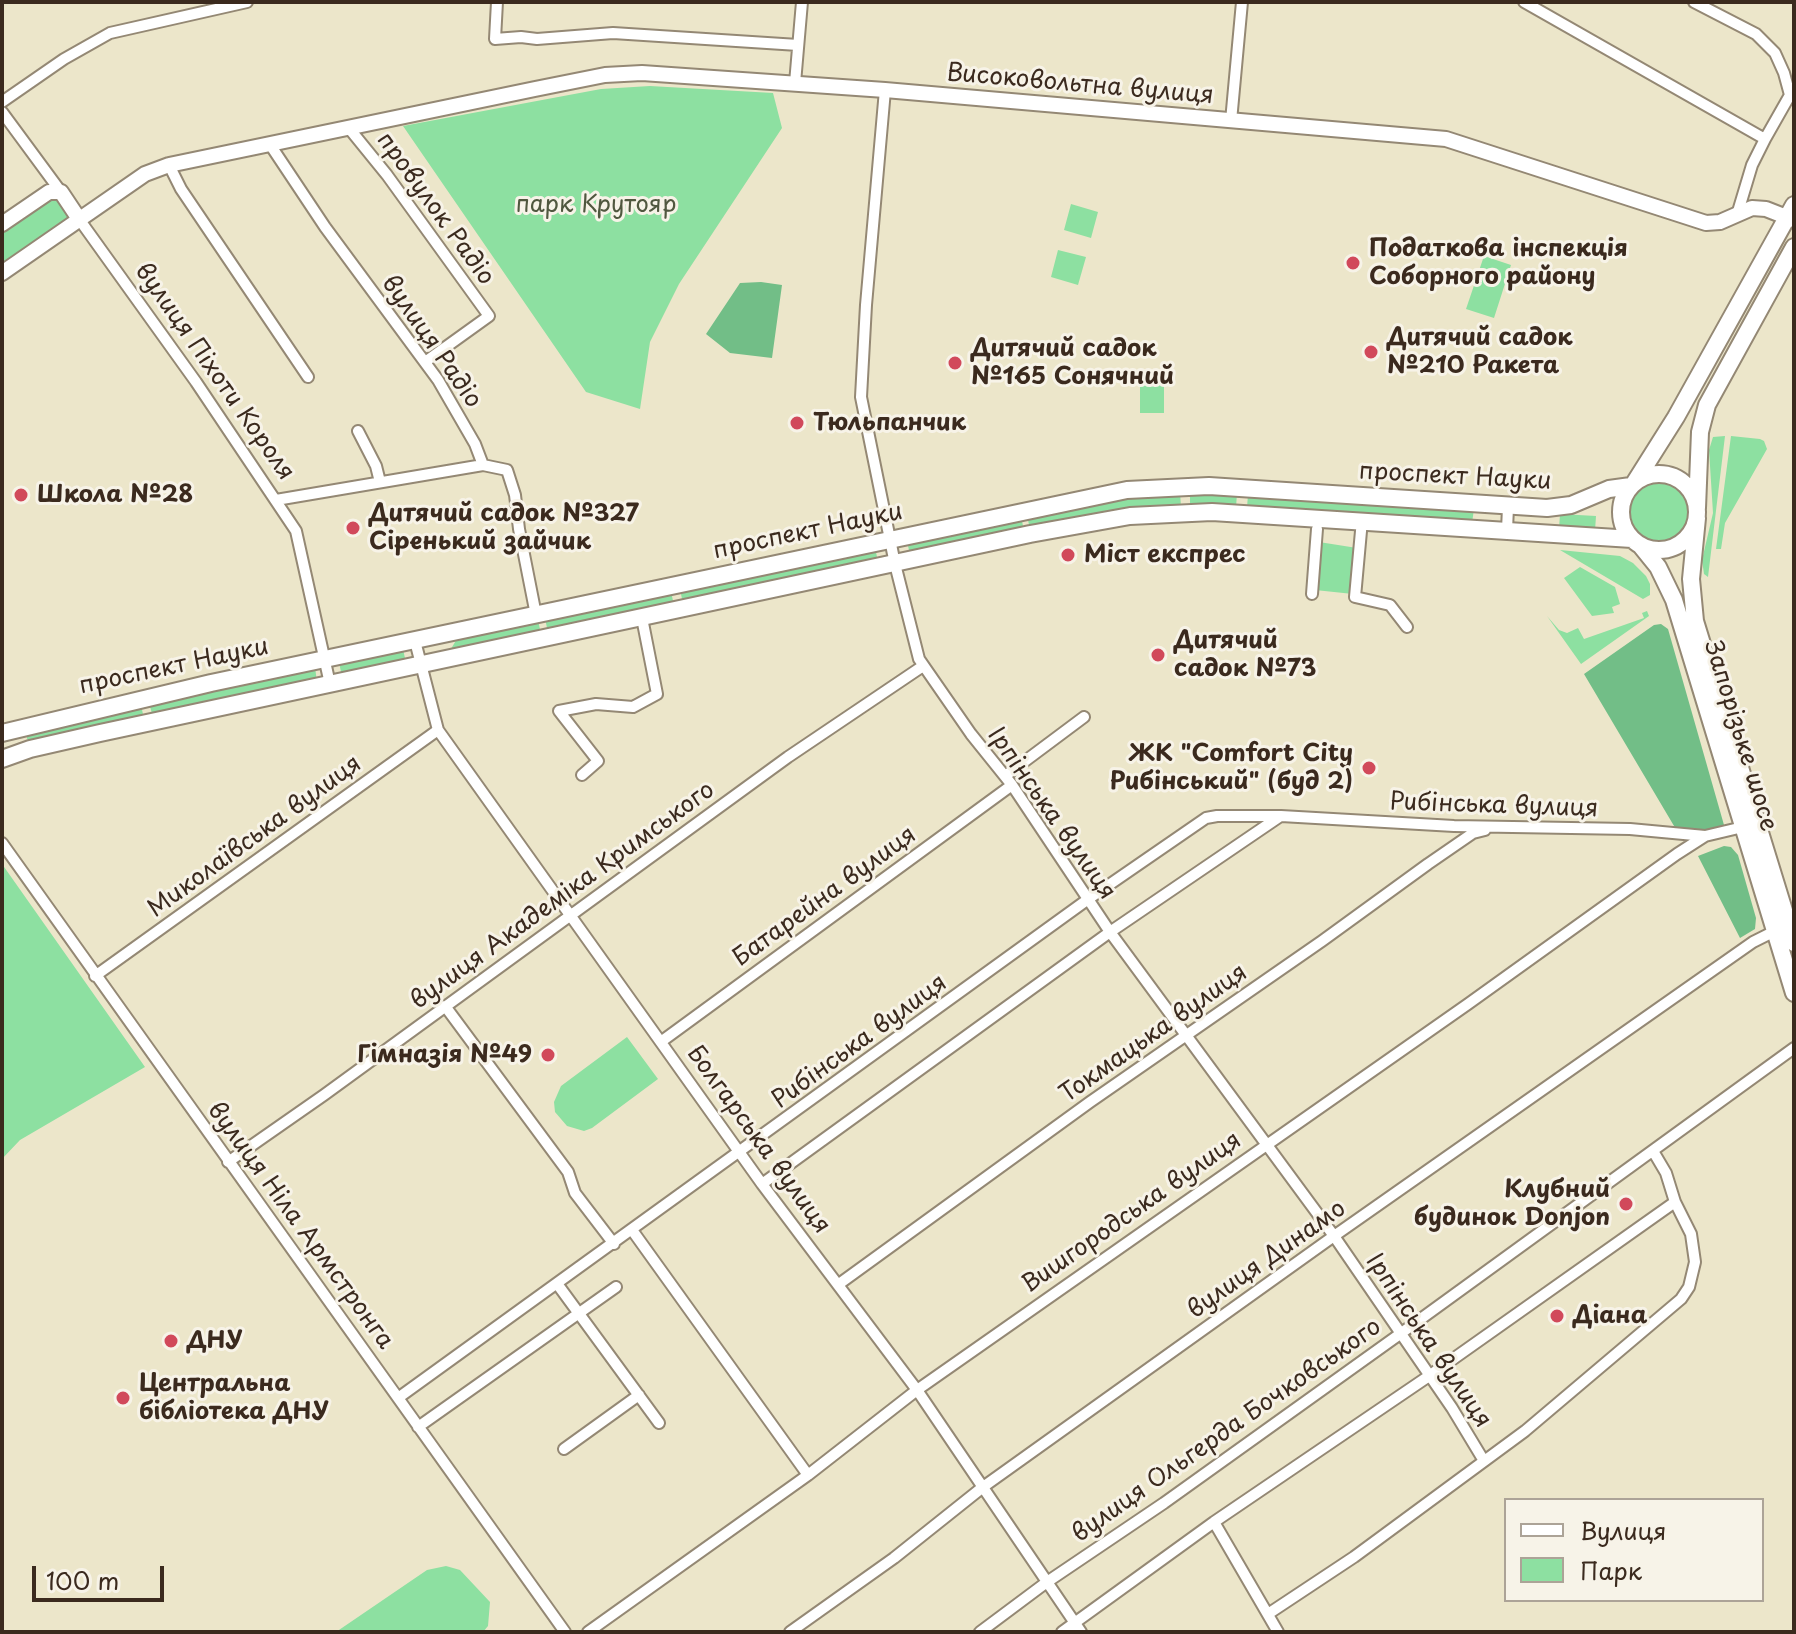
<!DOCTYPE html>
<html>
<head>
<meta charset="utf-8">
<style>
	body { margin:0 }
	#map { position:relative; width:1796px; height:1634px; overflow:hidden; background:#ece6ca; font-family:"Playpen Sans",sans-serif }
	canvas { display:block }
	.frame { position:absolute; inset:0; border:4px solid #3b2a1e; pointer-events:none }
	.legend { position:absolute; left:1504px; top:1498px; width:260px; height:104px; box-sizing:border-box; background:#f7f3e8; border:2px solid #aca397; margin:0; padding:10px 14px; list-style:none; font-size:24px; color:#3b2a1e }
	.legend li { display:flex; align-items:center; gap:16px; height:40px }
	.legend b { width:40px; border:2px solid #aca397 }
	.scale { position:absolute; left:32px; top:1566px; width:132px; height:36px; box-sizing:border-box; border:4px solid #3b2a1e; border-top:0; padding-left:10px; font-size:24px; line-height:28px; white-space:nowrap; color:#3b2a1e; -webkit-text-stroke:6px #f7f3e8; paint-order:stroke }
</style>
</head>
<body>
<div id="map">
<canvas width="1796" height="1634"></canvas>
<div class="frame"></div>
<ul class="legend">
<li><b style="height:10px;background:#fff"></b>Вулиця</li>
<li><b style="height:22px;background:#8de0a1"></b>Парк</li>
</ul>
<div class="scale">100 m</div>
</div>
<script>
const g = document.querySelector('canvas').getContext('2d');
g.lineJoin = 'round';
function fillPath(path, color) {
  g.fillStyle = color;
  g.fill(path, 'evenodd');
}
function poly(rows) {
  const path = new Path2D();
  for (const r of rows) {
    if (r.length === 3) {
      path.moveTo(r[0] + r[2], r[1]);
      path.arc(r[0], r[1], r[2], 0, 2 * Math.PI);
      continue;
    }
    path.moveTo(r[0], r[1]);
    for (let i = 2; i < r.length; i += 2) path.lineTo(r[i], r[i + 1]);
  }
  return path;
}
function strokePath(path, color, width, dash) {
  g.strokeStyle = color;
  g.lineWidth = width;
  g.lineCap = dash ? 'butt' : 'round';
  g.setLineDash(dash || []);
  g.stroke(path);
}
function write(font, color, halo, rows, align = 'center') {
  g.font = font + ' "Playpen Sans",sans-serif';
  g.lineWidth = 6;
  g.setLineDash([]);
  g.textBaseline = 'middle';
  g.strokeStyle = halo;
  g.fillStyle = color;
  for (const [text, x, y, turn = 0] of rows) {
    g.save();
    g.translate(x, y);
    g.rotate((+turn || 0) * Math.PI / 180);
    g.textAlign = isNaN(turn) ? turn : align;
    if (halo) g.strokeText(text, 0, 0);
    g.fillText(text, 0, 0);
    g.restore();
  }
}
const green = poly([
	[650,86,773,93,782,128,679,284,650,342,640,409,586,392,403,126,601,89],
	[51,199,59,201,68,214,67,220,2,266,2,231],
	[1071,204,1098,212,1091,238,1064,230],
	[1058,250,1086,257,1078,285,1051,277],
	[1484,256,1511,265,1494,318,1466,309],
	[1140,380,1164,380,1164,413,1140,413],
	[1725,436,1708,577,1704,574,1702,560,1713,513,1709,450,1713,437],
	[1731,436,1760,439,1764,441,1767,449,1725,523,1721,549,1716,549],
	[1660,512,33],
	[1180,491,1181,508,1030,530,1027,515,1127,495],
	[1190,491,1237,493,1236,508,1190,507],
	[1248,494,1474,509,1472,523,1247,508],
	[1560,514,1596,516,1595,531,1559,529],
	[1021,516,1024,531,910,555,907,541],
	[1319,542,1357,548,1353,594,1315,590],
	[875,547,878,562,683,604,680,589],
	[1560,550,1620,556,1633,563,1646,576,1650,584,1650,595,1643,599],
	[1580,567,1615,587,1620,604,1612,607,1614,613,1592,616,1564,578],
	[671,591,674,606,548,633,545,618],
	[1647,611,1649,616,1581,664,1547,616,1559,630,1567,633,1578,628,1584,639,1644,618,1642,613],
	[538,620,541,634,448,654,458,637],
	[403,649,406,663,342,677,339,662],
	[315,667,317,682,153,717,149,703],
	[141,705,144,719,29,745,25,731],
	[2,864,145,1067,20,1140,2,1159],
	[627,1037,658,1079,592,1128,584,1131,567,1126,555,1112,554,1102,561,1086],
	[446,1566,460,1570,490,1602,488,1626,483,1632,336,1632,427,1570]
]);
const forest = poly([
	[761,282,782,285,772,358,730,353,706,334,740,283],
	[1661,624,1668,629,1724,825,1707,831,1677,831,1584,674,1654,625],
	[1724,846,1731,847,1738,855,1756,918,1755,929,1740,938,1698,856]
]);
const street = poly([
	[497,2,495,39,521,37,537,39,613,33,798,45],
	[1524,2,1765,139,1752,165,1737,215],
	[1694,2,1756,34,1775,53,1784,73,1790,95,1765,139],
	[795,83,802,2],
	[885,90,866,305,861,397,895,564,919,659,971,734,1012,785,1110,932,1334,1236,1452,1408,1484,1461],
	[2,102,64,59,110,33,247,2],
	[2,112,61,192],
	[1231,121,1242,2],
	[348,127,387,175,489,316,425,362],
	[269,143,325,227,438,380,475,444,483,465,507,470,515,495,519,529,536,615],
	[169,165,181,189,308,377],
	[79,219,196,382,296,531,330,684],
	[358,431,376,466,380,482],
	[276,500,483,465],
	[1362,520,1355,597,1390,605,1407,627],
	[1507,530,1508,507],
	[1312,594,1317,529],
	[415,641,438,730,762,1184,917,1390,1081,1632],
	[582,775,598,761,559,711,596,704,633,707,657,694,642,618],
	[1005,776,1084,717],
	[2,843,565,1632],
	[95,976,438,730],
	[445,1006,568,1172,575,1193,614,1244],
	[662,1041,1012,785],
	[228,1162,324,1095,788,757,923,666],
	[762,1184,1110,932,1279,817],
	[632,1230,808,1475],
	[839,1284,1090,1102,1322,941,1428,864,1473,833,1485,830],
	[558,1285,659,1423],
	[398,1398,1087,900,1206,818,1217,816,1281,816,1454,826,1630,829,1705,836],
	[418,1427,616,1287],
	[564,1449,639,1395],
	[1214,1522,1278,1632],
	[1268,1614,1354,1557,1525,1431,1681,1299,1689,1287,1695,1262,1691,1234,1675,1202],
	[588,1632,808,1475,917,1390,1468,1004,1677,854,1705,836,1743,827],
	[790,1632,894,1558,983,1487,1334,1236,1753,942,1775,931],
	[980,1632,1047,1582,1164,1503,1400,1334,1794,1048],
	[1062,1632,1214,1522,1429,1376,1675,1202,1666,1173,1653,1151]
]);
const secondary = poly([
	[2,224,49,192,61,192,79,219],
	[2,273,145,174,169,165,535,89,605,75,642,73,885,90,1446,139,1706,223,1720,222,1752,208,1766,209,1794,220]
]);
const primary = poly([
	[1659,512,38],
	[1635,482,1676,417,1794,205],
	[1697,508,1700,432,1707,405,1794,247],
	[1697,518,1691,579,1695,621,1794,943],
	[1641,546,1658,567,1674,600,1794,993],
	[2,733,211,683,1127,490,1209,486,1547,508,1571,505,1609,489,1631,486],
	[2,759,30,749,100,733,1030,534,1130,516,1212,512,1632,539]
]);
const markers = [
	[1353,263,8,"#d1495b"],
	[1371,352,8,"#d1495b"],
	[955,363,8,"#d1495b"],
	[797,423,8,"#d1495b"],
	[21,495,8,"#d1495b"],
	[353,528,8,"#d1495b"],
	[1068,555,8,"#d1495b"],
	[1158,655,8,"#d1495b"],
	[1369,768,8,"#d1495b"],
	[548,1055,8,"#d1495b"],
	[1626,1204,8,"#d1495b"],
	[1557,1316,8,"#d1495b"],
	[171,1341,8,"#d1495b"],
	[123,1398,8,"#d1495b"]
];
const streetNames = [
	["Високовольтна вулиця",1080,85,5],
	["провулок Радіо",435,209,54],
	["вулиця Радіо",431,342,55],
	["вулиця Піхоти Короля",214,372,55],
	["проспект Науки",1455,477,3],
	["проспект Науки",808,532,-12],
	["проспект Науки",174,667,-12],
	["Запорізьке шосе",1740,736,73],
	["Рибінська вулиця",1494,806,2],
	["Ірпінська вулиця",1051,814,55],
	["Миколаївська вулиця",255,837,-36],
	["вулиця Академіка Кримського",563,896,-36],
	["Батарейна вулиця",825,897,-36],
	["Токмацька вулиця",1154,1034,-35],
	["Рибінська вулиця",860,1042,-36],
	["Болгарська вулиця",758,1140,54],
	["Вишгородська вулиця",1132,1213,-35],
	["вулиця Ніла Армстронга",300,1226,54],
	["вулиця Динамо",1267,1260,-35],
	["Ірпінська вулиця",1428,1341,56],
	["вулиця Ольгерда Бочковського",1227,1431,-35]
];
const parkNames = [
	["парк Крутояр",596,205]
];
const poiNames = [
	["Податкова інспекція",1369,249],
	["Соборного району",1369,277],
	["Дитячий садок",1387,338],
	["№210 Ракета",1387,366],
	["Дитячий садок",971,349],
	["№165 Сонячний",971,377],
	["Тюльпанчик",813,423],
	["Школа №28",37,495],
	["Дитячий садок №327",369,514],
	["Сіренький зайчик",369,542],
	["Міст експрес",1084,555],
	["Дитячий",1174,641],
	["садок №73",1174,669],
	["ЖК \"Comfort City",1353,754,"right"],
	["Рибінський\" (буд 2)",1353,782,"right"],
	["Гімназія №49",532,1055,"right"],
	["Клубний",1610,1190,"right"],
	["будинок Donjon",1610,1218,"right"],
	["Діана",1573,1316],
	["ДНУ",187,1341],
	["Центральна",139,1384],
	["бібліотека ДНУ",139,1412]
];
fillPath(green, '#8de0a1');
fillPath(forest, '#72be87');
strokePath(street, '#948874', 14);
strokePath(secondary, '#948874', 18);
strokePath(primary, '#948874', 20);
strokePath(street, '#fff', 10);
strokePath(secondary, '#fff', 14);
strokePath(primary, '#fff', 16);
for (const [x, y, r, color] of markers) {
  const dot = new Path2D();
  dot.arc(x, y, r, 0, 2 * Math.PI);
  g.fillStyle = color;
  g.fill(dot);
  strokePath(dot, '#f7f3e8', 3);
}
write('24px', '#3b2a1e', '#f7f3e8', streetNames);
write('24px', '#50583f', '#f7f3e8', parkNames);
write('bold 24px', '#3b2a1e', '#f7f3e8', poiNames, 'left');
</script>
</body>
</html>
